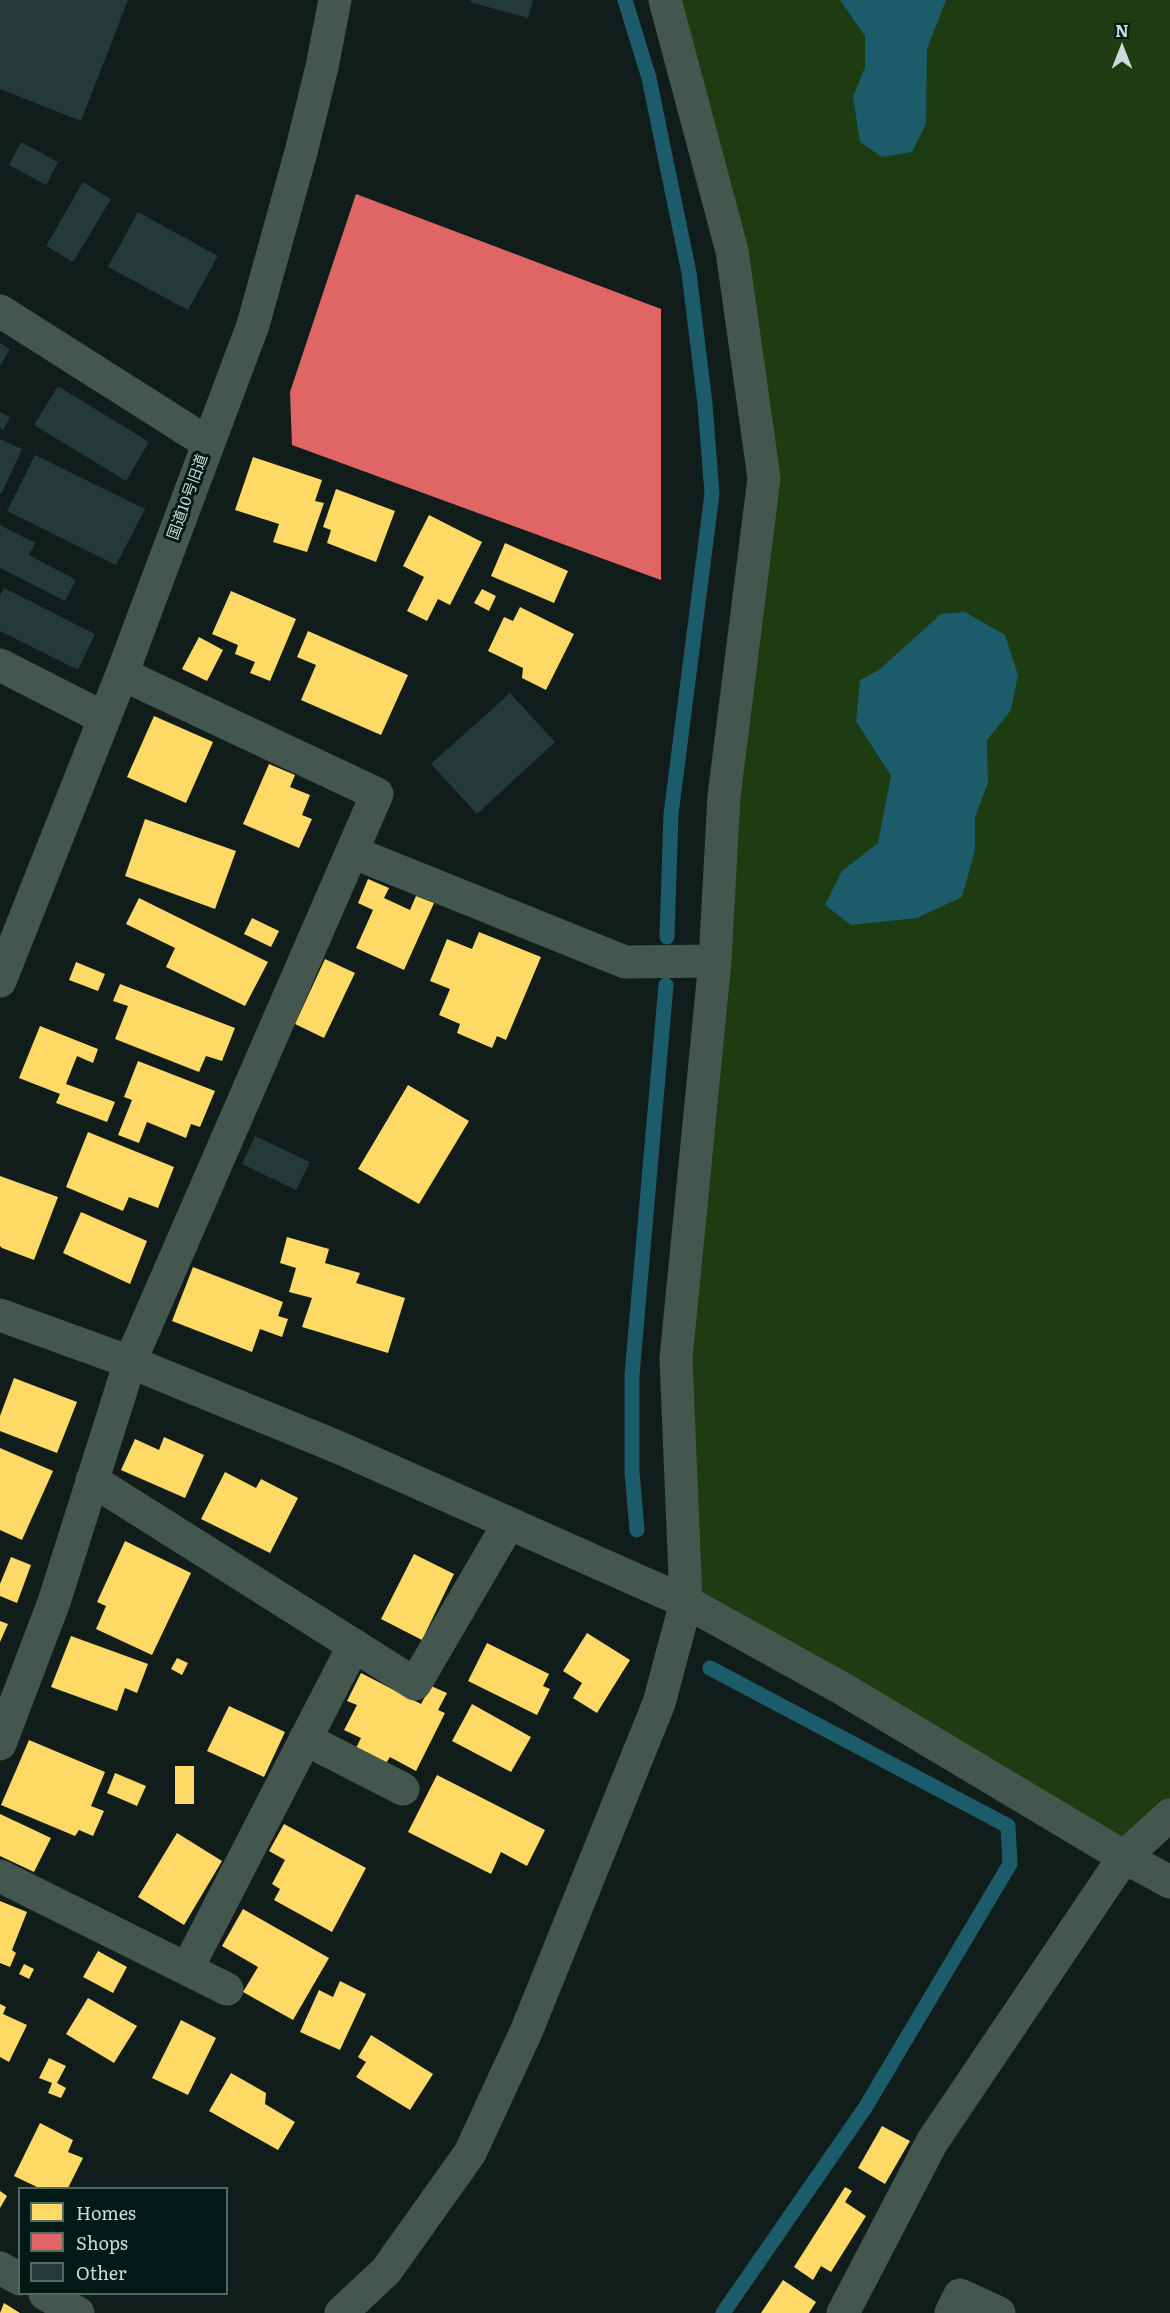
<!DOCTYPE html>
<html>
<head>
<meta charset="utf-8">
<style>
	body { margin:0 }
	#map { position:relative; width:1170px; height:2313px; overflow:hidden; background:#111d1a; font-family:Literata,serif }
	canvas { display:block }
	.legend { position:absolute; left:18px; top:2187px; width:210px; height:108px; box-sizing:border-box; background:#021a15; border:2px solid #536763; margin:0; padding:8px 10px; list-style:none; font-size:18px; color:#ccdbd7 }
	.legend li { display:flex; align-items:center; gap:12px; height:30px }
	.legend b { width:30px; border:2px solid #536763 }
	.north { position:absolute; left:1092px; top:18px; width:60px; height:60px; -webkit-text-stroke:4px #021a15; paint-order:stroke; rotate:0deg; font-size:16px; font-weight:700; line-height:24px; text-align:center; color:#ccdbd7 }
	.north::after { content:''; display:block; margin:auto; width:21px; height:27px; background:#ccdbd7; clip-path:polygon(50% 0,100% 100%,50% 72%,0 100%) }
</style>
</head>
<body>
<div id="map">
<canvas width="1170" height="2313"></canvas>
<ul class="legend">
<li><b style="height:16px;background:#ffd966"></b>Homes</li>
<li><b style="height:16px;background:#e06666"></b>Shops</li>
<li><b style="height:16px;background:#243a38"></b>Other</li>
</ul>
<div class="north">N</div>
</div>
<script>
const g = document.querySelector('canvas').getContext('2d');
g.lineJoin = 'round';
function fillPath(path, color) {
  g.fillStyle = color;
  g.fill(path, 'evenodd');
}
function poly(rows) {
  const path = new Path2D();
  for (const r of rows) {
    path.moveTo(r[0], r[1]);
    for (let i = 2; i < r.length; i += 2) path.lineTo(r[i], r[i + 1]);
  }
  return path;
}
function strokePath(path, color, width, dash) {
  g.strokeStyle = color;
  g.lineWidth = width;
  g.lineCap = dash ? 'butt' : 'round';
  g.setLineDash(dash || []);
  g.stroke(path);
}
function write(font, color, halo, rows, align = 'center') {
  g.font = font + ' Literata,"Noto Sans JP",serif';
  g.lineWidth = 6;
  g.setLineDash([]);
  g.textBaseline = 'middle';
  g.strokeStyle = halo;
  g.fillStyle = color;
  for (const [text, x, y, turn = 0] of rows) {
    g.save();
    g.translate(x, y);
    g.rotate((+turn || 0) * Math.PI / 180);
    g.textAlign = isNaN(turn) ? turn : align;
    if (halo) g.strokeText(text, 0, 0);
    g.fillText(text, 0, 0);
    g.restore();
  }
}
const green = poly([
	[665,0,1170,0,1170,1815,1124,1857,686,1602,676,1358,764,478]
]);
const water = poly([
	[840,0,946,0,927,49,926,124,912,152,882,157,860,142,853,97,865,67,865,36],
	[965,612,1005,635,1018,675,1011,710,987,740,988,783,975,817,975,850,962,897,917,918,851,925,825,905,842,871,878,843,891,776,856,721,860,680,879,670,941,614]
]);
const homes = poly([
	[253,457,322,480,315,501,324,503,307,552,273,542,279,524,235,510],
	[336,489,395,511,376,562,327,543,331,530,323,527],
	[429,515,482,542,450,605,438,599,427,621,407,611,424,577,403,566],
	[505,543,568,571,554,603,491,576],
	[482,589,496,596,489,611,474,603],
	[231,591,296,619,270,681,250,673,255,662,235,654,238,645,212,634],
	[520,607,574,634,546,690,522,678,523,668,488,651,504,617,513,621],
	[308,631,408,675,381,735,301,700,316,665,297,657],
	[199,637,223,650,207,681,182,669],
	[154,716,213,742,186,803,127,777],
	[269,764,295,775,290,787,310,795,302,815,312,819,299,848,243,824],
	[145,819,236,851,215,909,125,876],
	[368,879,389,888,384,898,410,910,416,896,434,903,404,970,356,948,373,910,358,903],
	[139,898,268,962,245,1006,166,967,175,948,126,924],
	[252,918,279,931,271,947,244,934],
	[479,932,541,957,506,1040,497,1036,492,1048,457,1033,460,1024,439,1015,450,989,430,981,447,939,472,949],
	[325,959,355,973,324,1038,295,1024],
	[76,962,105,974,98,991,69,980],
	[120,984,235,1028,222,1061,206,1056,199,1072,115,1039,128,1006,113,1001],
	[40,1026,98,1049,93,1063,77,1056,66,1084,115,1102,107,1122,56,1103,60,1094,19,1078],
	[138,1061,215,1091,200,1127,191,1124,186,1138,147,1122,139,1143,118,1135,132,1100,124,1097],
	[408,1085,469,1121,419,1204,358,1169],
	[88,1132,174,1167,158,1208,129,1197,123,1211,66,1187],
	[0,1176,58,1197,34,1260,2,1248,0,1246],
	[81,1212,147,1241,130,1284,63,1253],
	[287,1237,329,1249,325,1263,360,1273,356,1283,405,1298,388,1353,302,1327,312,1298,289,1292,296,1268,280,1263],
	[193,1267,283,1302,278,1316,288,1319,282,1337,260,1329,252,1352,172,1321],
	[14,1378,77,1402,57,1453,0,1431,0,1416],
	[164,1437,204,1455,185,1498,121,1470,135,1439,159,1450],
	[0,1448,53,1471,22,1540,0,1530],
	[225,1472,256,1488,261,1479,298,1498,270,1553,201,1519],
	[125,1541,191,1573,152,1655,96,1629,106,1606,97,1602],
	[414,1554,454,1574,422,1640,381,1619],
	[11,1557,31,1565,17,1603,0,1596,0,1584],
	[0,1621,8,1624,0,1642],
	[587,1633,630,1660,597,1713,573,1698,582,1683,563,1671],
	[71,1636,148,1664,137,1693,125,1688,117,1711,51,1687],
	[487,1643,549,1674,543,1686,550,1689,537,1715,468,1681],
	[177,1658,188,1663,182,1675,171,1669],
	[361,1673,421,1704,431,1686,447,1693,438,1710,445,1713,416,1771,390,1757,386,1763,356,1748,361,1738,344,1730,357,1705,347,1701],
	[472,1704,531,1737,511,1772,452,1741],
	[229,1706,285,1732,264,1777,207,1751],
	[29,1740,105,1772,91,1806,104,1811,93,1836,79,1830,75,1836,1,1805],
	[175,1766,194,1766,194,1804,175,1804],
	[115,1773,146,1786,137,1806,107,1793],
	[437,1775,545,1830,527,1866,501,1852,491,1874,408,1832],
	[0,1814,51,1838,34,1872,0,1856],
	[284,1824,366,1868,332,1932,274,1900,280,1889,272,1884,285,1860,269,1851],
	[177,1833,222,1861,184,1925,138,1897],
	[0,1901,27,1912,12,1950,16,1953,10,1967,0,1963],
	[243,1909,329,1958,293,2020,243,1992,258,1967,222,1946],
	[98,1951,127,1967,113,1993,83,1977],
	[24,1964,34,1969,29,1979,19,1974],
	[340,1981,366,1994,340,2050,300,2032,319,1990,333,1997],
	[88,1998,137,2026,114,2063,66,2034],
	[0,2004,6,2007,3,2014,27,2025,9,2062,0,2057],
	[181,2020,216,2038,188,2095,152,2078],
	[371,2035,433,2074,410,2110,356,2077,366,2062,358,2057],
	[49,2058,66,2066,57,2083,66,2088,61,2098,48,2093,52,2083,39,2078],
	[231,2073,266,2093,265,2104,295,2122,278,2150,209,2111],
	[40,2123,73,2140,68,2152,83,2158,68,2188,39,2188,14,2176],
	[882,2126,910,2141,885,2184,858,2168],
	[845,2187,852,2191,845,2202,866,2216,831,2272,821,2266,813,2280,794,2267],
	[0,2191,7,2196,0,2208],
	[783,2280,816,2302,809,2313,761,2313],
	[4,2303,20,2313,0,2313]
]);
const shops = poly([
	[356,194,661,309,661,580,292,445,290,392]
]);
const stream = poly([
	[625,0,649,78,689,273,705,404,712,494,671,814,667,937],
	[637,1530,632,1472,632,1375,666,985],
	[710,1668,1008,1826,1010,1864,865,2108,723,2313]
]);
const building = poly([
	[0,0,128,0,81,121,0,89],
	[471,0,533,0,528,18,470,2],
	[21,142,58,162,46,185,9,165],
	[83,182,111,199,73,262,46,246],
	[138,212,218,256,188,310,108,267],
	[0,343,10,349,0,366],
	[58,386,149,442,126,481,34,425],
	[0,412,10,417,3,430,0,428],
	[0,439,22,449,2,493,0,493],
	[35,455,145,509,116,565,7,511],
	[0,525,35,543,29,555,76,580,65,601,0,568],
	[4,588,95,634,78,670,0,631,0,596],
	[510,693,555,742,477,814,431,764],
	[255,1136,310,1162,296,1190,242,1164]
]);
const minor = poly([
	[0,311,208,443],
	[0,665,104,718],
	[352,852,625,962,715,961],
	[0,981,122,674,253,325,301,152,322,67,335,0],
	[0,1315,130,1362,340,1448,686,1602,843,1689,1124,1857,1170,1882],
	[92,1480,415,1684,509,1523],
	[305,1739,403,1789],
	[0,1744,54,1602,130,1362,377,794,122,674],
	[0,1876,227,1989],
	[187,1969,354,1645],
	[0,2268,20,2279],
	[45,2294,78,2313],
	[341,2313,386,2271,470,2153,526,2032,659,1703,686,1602,676,1358,715,961,724,796,764,478,732,251,665,0],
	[843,2313,932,2142,1124,1857,1170,1815],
	[951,2313,960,2295,999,2313]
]);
const streetNames = [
	["国道10号旧道",188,497,-70]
];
fillPath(green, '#1d3c12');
fillPath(water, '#1c5b6a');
fillPath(homes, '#ffd966');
fillPath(shops, '#e06666');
strokePath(stream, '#1c5b6a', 15);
fillPath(building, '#243a38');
strokePath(minor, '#44574e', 33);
write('15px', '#ccdbd7', '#021a15', streetNames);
</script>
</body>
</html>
